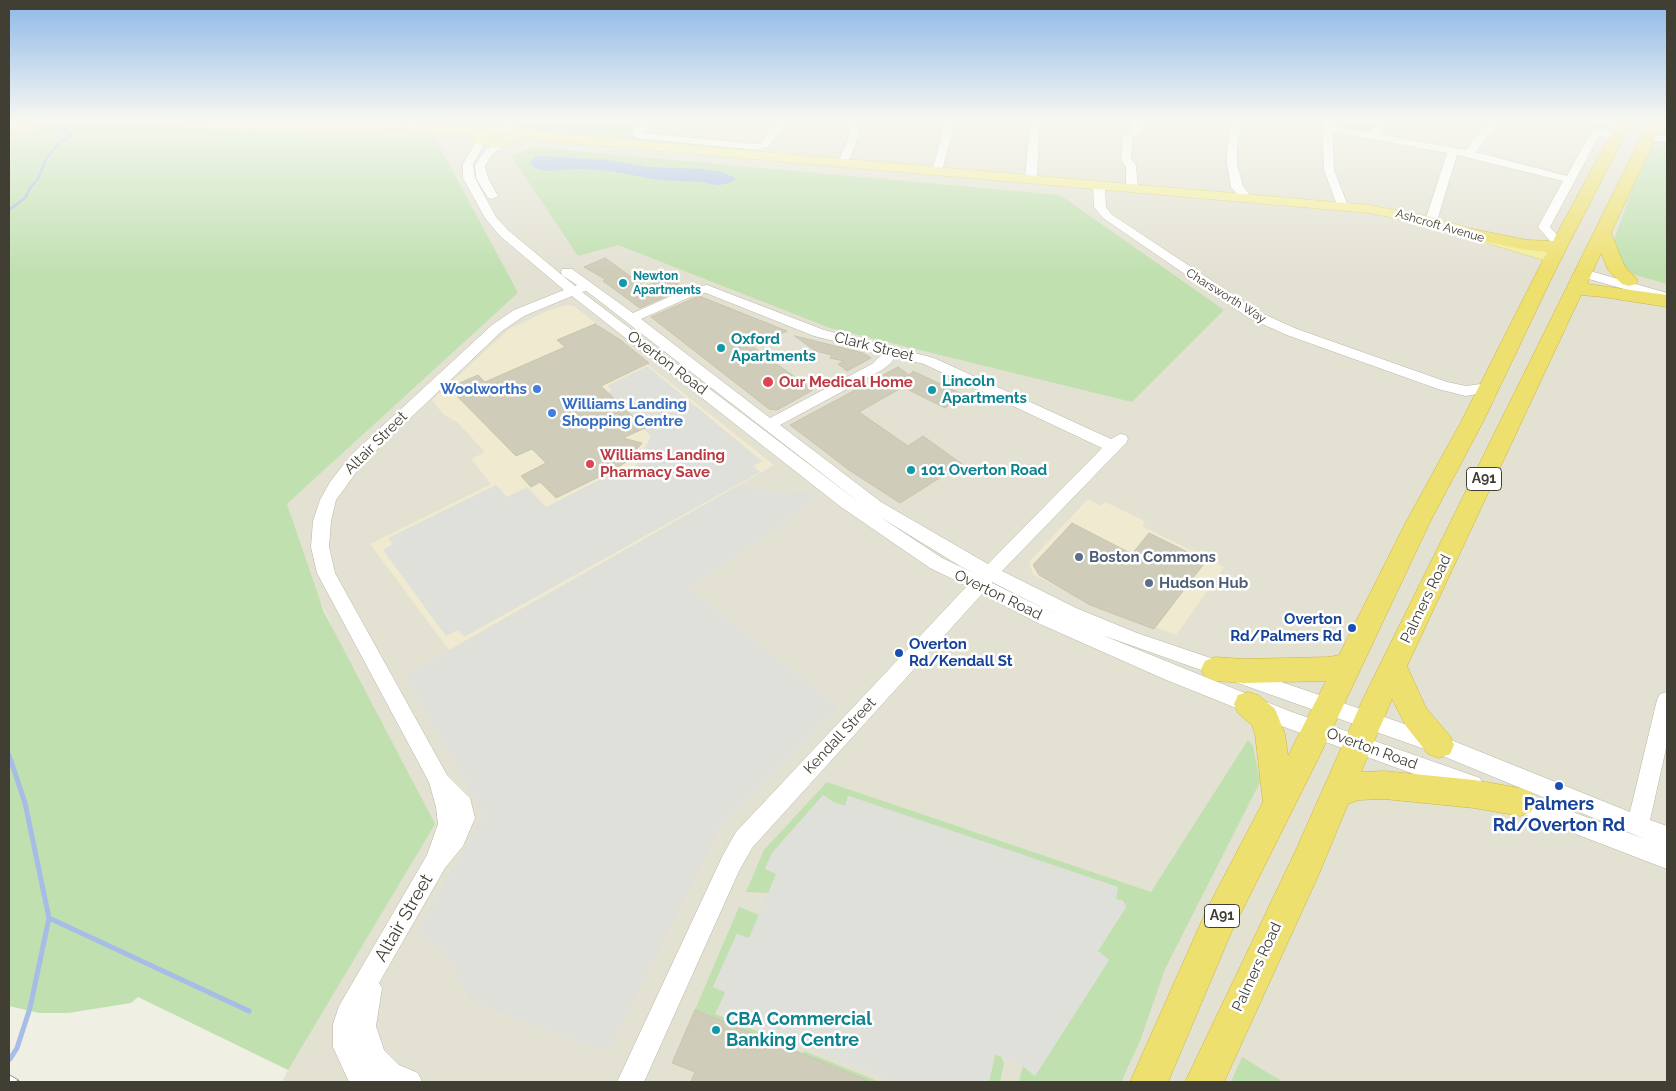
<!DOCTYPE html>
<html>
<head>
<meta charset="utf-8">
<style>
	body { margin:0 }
	#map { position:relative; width:1676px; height:1091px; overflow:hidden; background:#f0efe3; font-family:Raleway,sans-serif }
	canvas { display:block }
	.frame { position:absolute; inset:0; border:10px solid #413f34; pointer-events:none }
</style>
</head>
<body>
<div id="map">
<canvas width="1676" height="1091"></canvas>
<div class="frame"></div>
</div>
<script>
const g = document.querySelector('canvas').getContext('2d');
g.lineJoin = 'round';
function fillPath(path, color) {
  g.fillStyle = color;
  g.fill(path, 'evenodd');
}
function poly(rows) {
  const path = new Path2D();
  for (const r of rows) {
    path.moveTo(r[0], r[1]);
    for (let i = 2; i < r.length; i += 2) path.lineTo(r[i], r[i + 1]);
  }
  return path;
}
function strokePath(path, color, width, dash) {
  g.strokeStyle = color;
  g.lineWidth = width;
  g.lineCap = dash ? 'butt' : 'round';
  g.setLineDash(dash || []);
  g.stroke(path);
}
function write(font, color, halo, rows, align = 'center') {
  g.font = font + ' Raleway,sans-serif';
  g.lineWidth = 5;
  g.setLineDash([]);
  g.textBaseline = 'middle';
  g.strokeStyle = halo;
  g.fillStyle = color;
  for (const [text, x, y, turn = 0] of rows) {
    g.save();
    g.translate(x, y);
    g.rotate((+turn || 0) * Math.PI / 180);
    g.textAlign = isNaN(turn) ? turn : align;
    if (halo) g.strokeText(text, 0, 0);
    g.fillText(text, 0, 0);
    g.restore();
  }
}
const residential = poly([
	[57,119,1667,119,1667,1082,282,1082,288,1070,332,628,314,586,287,504,518,293,54,121]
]);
const commercial = poly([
	[568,305,574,306,774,465,449,650,370,544,491,484,471,459,485,452,458,423,443,414,432,400,509,329,549,310],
	[1088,499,1101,506,1105,502,1145,521,1142,526,1224,567,1176,635,1076,597,1033,574,1029,562]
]);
const green = poly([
	[529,119,645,119,633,135,635,137,754,150,528,130,523,125],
	[1330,119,1383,119,1368,132,1332,126],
	[51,121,435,138,518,293,287,504,324,612,435,824,288,1070,138,997,131,1003,68,1013,39,1013,9,1006,9,140],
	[1650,139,1667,140,1667,284,1624,272,1610,251],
	[531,147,1060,195,1224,310,1132,402,830,328,618,245,578,256,511,156],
	[1248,740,1253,746,1260,782,1165,969,1140,1041,1121,1082,1019,1082,1023,1066,1035,1076,1109,960,1098,951,1126,907,1123,901,1116,899,1117,887,849,796,845,806,833,802,823,796,772,853,765,869,777,873,774,893,746,892,764,850,827,782,1151,892],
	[739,907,864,955,754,927,749,939,737,934,713,987,726,992,715,1014,796,1047,795,1051,695,1010],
	[804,1051,880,1082,871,1082,803,1054],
	[995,1054,1002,1057,1004,1064,1000,1082,989,1082],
	[1242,1057,1283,1082,1231,1082]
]);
const parking = poly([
	[647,366,762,461,753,466,760,472,464,637,458,630,446,636,383,550,393,544,388,538,496,485,507,497,527,487,546,507,612,473,617,478,631,471,638,463,651,436,607,393,612,390,607,386],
	[736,487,755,488,777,494,808,492,817,499,689,589,838,706,720,827,608,1053,471,1001,443,949,416,933,484,815,405,675],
	[823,795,833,802,845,806,848,796,1118,887,1116,899,1123,901,1126,907,1098,951,1109,960,1035,1076,1023,1066,995,1054,989,1082,895,1082,718,1010,725,992,713,987,737,934,749,938,776,874,765,869,772,853]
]);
const water = poly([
	[542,156,609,160,648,167,702,169,722,172,736,178,734,181,726,184,718,185,700,182,659,180,610,171,579,169,545,171,534,168,530,162,535,157]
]);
const streamFar1 = poly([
	[9,210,25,198,30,188,38,179,46,159,61,141,71,136,71,134,53,126,54,123]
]);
const stream = poly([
	[9,755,25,803,49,918,30,1008,17,1048,10,1059],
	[49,918,249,1011]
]);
const building = poly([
	[605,258,645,287,669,275,681,286,678,287,682,289,640,308,603,281,605,279,584,267,605,258],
	[699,296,787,331,753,347,813,390,777,410,769,409,651,317,699,296],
	[595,324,619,339,649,363,601,386,645,428,623,438,642,443,626,462,615,469,556,498,540,482,531,487,521,476,546,463,532,449,516,456,456,395,463,392,455,385,478,375,485,382,565,347,557,340,595,324],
	[795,336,863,353,871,358,847,371,838,364,844,361,830,358,832,355,815,351,795,336],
	[898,367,909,375,913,371,962,394,945,408,903,387,859,412,908,446,923,436,962,464,900,503,849,470,790,425,898,367],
	[1072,523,1132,554,1149,533,1206,561,1154,629,1090,605,1039,575,1033,565,1072,523],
	[695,1010,803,1054,871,1082,691,1082,695,1072,672,1063,695,1010]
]);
const minor = poly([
	[266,119,276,119,270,123,266,122,266,119],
	[412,119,441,119,436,122,417,122,412,119],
	[510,119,522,119,502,131,494,131,494,127,510,119],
	[643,119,653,119,643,133,756,144,762,142,776,119,786,119,770,146,756,150,636,138,632,133,643,119],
	[817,119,854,119,860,133,847,165,839,165,838,163,850,133,845,122,822,122,817,119],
	[946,119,956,119,942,171,937,174,932,171,946,119],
	[1033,119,1043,119,1039,133,1037,179,1031,182,1025,179,1029,133,1033,119],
	[1135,119,1146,119,1141,125,1139,133,1133,138,1131,159,1136,165,1138,188,1132,191,1126,188,1126,166,1121,160,1123,137,1129,132,1131,124,1135,119],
	[1232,119,1242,119,1237,150,1237,164,1243,186,1252,198,1246,201,1242,200,1231,187,1227,164,1227,150,1232,119],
	[1322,119,1332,119,1332,126,1369,133,1382,119,1392,119,1379,134,1466,150,1490,119,1500,119,1476,152,1567,176,1591,132,1600,130,1621,134,1622,136,1617,139,1599,136,1550,227,1566,245,1560,249,1556,248,1538,227,1563,181,1457,155,1437,221,1431,225,1425,221,1447,153,1333,132,1334,170,1348,206,1342,209,1338,208,1324,170,1322,119],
	[1585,119,1604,119,1626,124,1627,126,1622,129,1586,121,1585,119],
	[1648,135,1667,136,1667,142,1644,140,1643,138,1648,135],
	[481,138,486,141,473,164,475,178,496,217,508,230,575,286,577,285,562,275,561,272,562,269,572,269,633,313,689,288,707,285,824,330,934,358,1111,439,1120,434,1126,435,1128,439,1126,443,1002,571,1076,608,1137,633,1446,738,1630,812,1657,700,1660,694,1667,692,1667,744,1650,820,1667,826,1667,869,1503,806,1500,799,1503,792,1511,789,1645,839,1433,752,1102,635,1289,711,1480,778,1483,785,1480,792,1472,795,1276,724,1164,679,1040,624,982,594,752,848,739,871,644,1082,617,1082,723,855,736,832,967,586,930,568,841,507,572,296,524,316,502,331,363,463,336,500,331,521,329,547,335,573,447,775,470,798,475,818,463,846,445,868,379,983,382,988,376,1026,384,1050,399,1065,418,1073,422,1082,349,1082,333,1047,333,1024,339,1006,427,855,438,824,436,807,429,782,317,573,311,547,313,521,320,500,330,482,351,455,492,325,514,310,564,290,500,236,485,218,463,178,463,164,477,139,481,138],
	[586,291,593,296,864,506,582,292,586,291],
	[706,293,814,336,883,353,872,364,770,418,641,319,697,294,706,293],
	[895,357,924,364,1102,448,988,564,881,502,780,425,882,370,891,363,895,357],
	[880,517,960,566,978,575,942,558,880,517],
	[992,582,1055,614,992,583,992,582],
	[501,140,506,143,492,155,485,166,488,178,498,196,492,199,488,198,476,178,475,166,484,151,501,140],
	[1099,182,1105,185,1106,207,1111,214,1259,312,1297,329,1447,382,1466,386,1488,383,1493,385,1495,388,1493,391,1466,396,1438,389,1287,335,1249,318,1103,218,1094,207,1093,185,1099,182],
	[1583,269,1667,293,1667,301,1578,276,1577,273,1583,269]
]);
const major = poly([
	[112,119,186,119,249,122,372,120,472,127,508,125,548,133,1369,205,1436,218,1558,255,1561,258,1558,261,1553,263,1428,225,1369,213,548,141,521,136,512,144,497,148,475,143,473,140,474,135,385,129,249,130,118,123,112,119],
	[495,133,506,133,508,134,497,140,486,138,486,136,495,133]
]);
const highway = poly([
	[31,119,50,119,48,122,9,138,9,129,31,119],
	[1619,119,1633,119,1556,269,1484,420,1430,522,1320,755,1231,933,1168,1082,1130,1082,1207,909,1263,802,1255,734,1252,725,1238,713,1234,704,1238,695,1248,692,1258,695,1275,709,1285,734,1288,756,1326,681,1244,683,1215,681,1205,677,1201,669,1205,661,1215,657,1244,659,1329,657,1339,655,1406,522,1462,420,1547,252,1527,250,1468,238,1462,237,1459,233,1462,229,1468,228,1527,240,1553,241,1619,119],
	[1650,119,1664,119,1611,233,1625,267,1638,280,1636,284,1629,286,1622,284,1608,270,1601,253,1587,284,1667,295,1667,307,1603,297,1581,295,1407,666,1426,708,1450,736,1454,745,1450,754,1439,758,1428,754,1406,726,1392,699,1361,772,1384,771,1474,780,1520,788,1531,792,1536,802,1531,812,1520,816,1474,808,1384,799,1359,800,1348,804,1319,874,1224,1082,1185,1082,1295,852,1363,699,1650,119]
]);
const rail = poly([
	[9,1078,16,1082]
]);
const markers = [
	[623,283,5,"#0f9aa8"],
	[721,348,5,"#0f9aa8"],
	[768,382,6,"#e0444e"],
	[537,389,5,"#3f7fe0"],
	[932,390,5,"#0f9aa8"],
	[552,413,5,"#3f7fe0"],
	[590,464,5,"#e0444e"],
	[911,470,5,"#0f9aa8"],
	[1079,557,5,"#5c6f8a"],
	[1149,583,5,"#5c6f8a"],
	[1352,628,5,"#1a4fb4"],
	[899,653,5,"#1a4fb4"],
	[1559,786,5,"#1a4fb4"],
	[716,1030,5,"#0f9aa8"]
];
const farStreetnames = [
	["Ashcroft Avenue",1440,226,16],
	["Charsworth Way",1226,296,32]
];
const farCulturenames = [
	["Newton",633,276],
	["Apartments",633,290]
];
const shields = [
	[1484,479,35],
	[1222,916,35]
];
const shieldNames = [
	["A91",1484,479],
	["A91",1222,916]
];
const cultureNames = [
	["Oxford",731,339],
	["Apartments",731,356],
	["Lincoln",942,381],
	["Apartments",942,398],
	["101 Overton Road",921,470]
];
const streetNames = [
	["Clark Street",874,347,14],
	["Overton Road",667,363,37],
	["Altair Street",376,443,-45],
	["Overton Road",998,595,26],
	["Palmers Road",1426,599,-64],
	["Kendall Street",840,736,-47],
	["Overton Road",1372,749,20],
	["Palmers Road",1257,967,-65]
];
const healthNames = [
	["Our Medical Home",779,382],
	["Williams Landing",600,455],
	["Pharmacy Save",600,472]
];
const shopNames = [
	["Woolworths",527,389],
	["Williams Landing",562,404,"left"],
	["Shopping Centre",562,421,"left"]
];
const serviceNames = [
	["Boston Commons",1089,557],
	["Hudson Hub",1159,583]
];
const transitNames = [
	["Overton",1342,619],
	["Rd/Palmers Rd",1342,636],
	["Overton",909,644,"left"],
	["Rd/Kendall St",909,661,"left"]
];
const nearTransitnames = [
	["Palmers",1559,805],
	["Rd/Overton Rd",1559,826]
];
const nearStreetnames = [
	["Altair Street",404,918,-60]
];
const nearCulturenames = [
	["CBA Commercial",726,1020],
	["Banking Centre",726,1041]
];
fillPath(residential, '#e3e1d2');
fillPath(commercial, '#f0ead0');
fillPath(green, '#c0e0b0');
fillPath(parking, '#e0e0db');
fillPath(water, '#a5bde7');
strokePath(streamFar1, '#a5bde7', 2.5);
strokePath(stream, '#a5bde7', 5);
fillPath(building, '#d0ccba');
strokePath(building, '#cac5ae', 1);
strokePath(minor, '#bab7a7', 1);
strokePath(major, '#d6cd6b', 1);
strokePath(highway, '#ccb741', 1);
fillPath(minor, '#fff');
fillPath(major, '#f3ed99');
fillPath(highway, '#eee06f');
strokePath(rail, '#929292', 7);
strokePath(rail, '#fff', 5, [16]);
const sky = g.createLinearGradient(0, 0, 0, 272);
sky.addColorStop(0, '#8db8e8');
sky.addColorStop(0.44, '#f8f8f2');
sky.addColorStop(1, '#f8f8f200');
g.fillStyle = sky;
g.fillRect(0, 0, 1676, 272);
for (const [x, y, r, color] of markers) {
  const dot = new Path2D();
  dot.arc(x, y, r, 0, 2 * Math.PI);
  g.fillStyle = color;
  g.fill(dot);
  strokePath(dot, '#fff', 2);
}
write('12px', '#413f34', '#fff', farStreetnames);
write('bold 12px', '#0d838f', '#fff', farCulturenames, 'left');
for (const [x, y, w] of shields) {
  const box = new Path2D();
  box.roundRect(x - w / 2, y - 11.5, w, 23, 4);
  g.fillStyle = '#fff';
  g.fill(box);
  strokePath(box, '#413f34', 1);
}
write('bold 14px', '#413f34', null, shieldNames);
write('bold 15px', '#0d838f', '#fff', cultureNames, 'left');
write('15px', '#413f34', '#fff', streetNames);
write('bold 15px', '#be3a42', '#fff', healthNames, 'left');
write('bold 15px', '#366cbe', '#fff', shopNames, 'right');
write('bold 15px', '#4e5e75', '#fff', serviceNames, 'left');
write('bold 15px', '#164399', '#fff', transitNames, 'right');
write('bold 18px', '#164399', '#fff', nearTransitnames);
write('18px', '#413f34', '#fff', nearStreetnames);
write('bold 18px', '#0d838f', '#fff', nearCulturenames, 'left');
</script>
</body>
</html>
